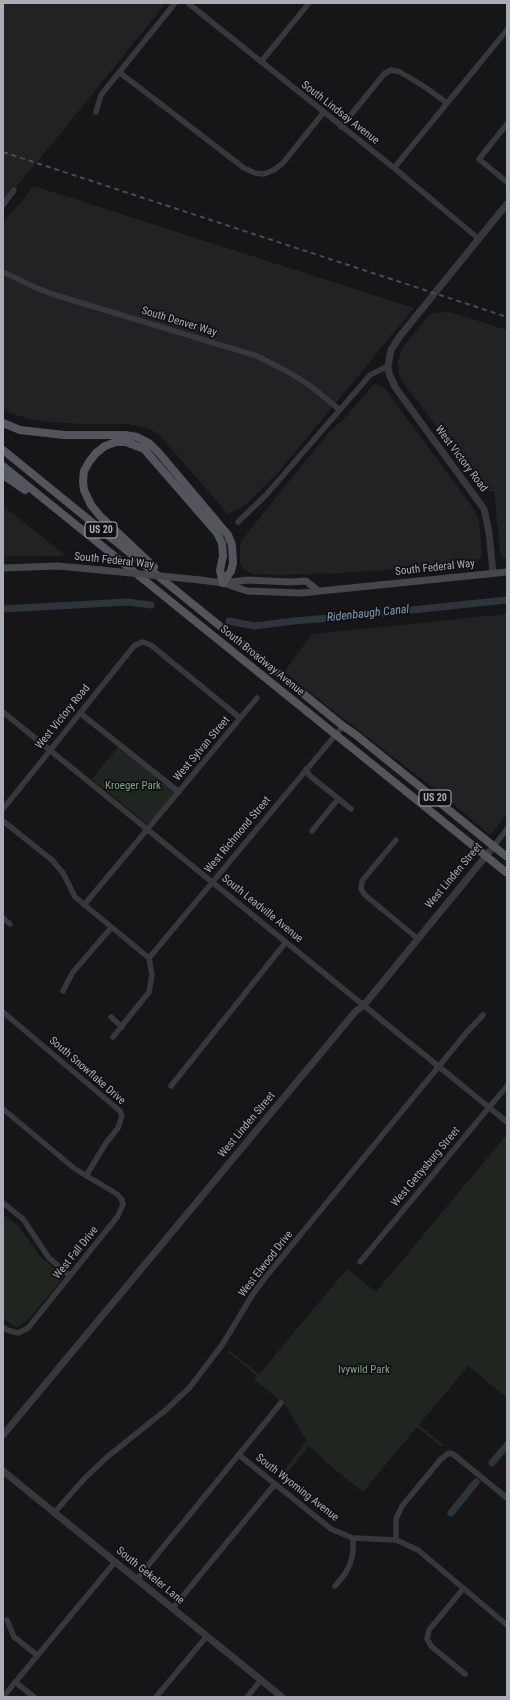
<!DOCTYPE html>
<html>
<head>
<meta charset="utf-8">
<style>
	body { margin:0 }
	#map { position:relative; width:510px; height:1700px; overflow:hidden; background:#161618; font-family:"Roboto Condensed",sans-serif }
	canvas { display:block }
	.frame { position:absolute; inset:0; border:4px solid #a8adb8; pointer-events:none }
</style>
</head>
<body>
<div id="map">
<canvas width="510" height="1700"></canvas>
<div class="frame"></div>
</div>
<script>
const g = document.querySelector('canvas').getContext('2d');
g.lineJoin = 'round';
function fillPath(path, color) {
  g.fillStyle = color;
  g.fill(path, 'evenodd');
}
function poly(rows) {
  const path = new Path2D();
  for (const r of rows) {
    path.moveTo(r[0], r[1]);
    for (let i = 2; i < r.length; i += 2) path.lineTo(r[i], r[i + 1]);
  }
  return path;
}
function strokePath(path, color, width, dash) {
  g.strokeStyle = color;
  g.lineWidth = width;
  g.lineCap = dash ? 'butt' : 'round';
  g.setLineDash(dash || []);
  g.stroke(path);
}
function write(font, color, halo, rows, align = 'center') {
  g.font = font + ' "Roboto Condensed",sans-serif';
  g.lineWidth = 3.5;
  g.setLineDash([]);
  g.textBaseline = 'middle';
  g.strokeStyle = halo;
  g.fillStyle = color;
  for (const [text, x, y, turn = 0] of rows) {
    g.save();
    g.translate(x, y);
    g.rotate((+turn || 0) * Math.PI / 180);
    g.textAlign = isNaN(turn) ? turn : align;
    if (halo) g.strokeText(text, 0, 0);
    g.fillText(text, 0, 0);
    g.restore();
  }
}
const built = poly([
	[3,3,166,3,52,144,3,202],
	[34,186,414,308,278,473,244,506,228,514,161,437,149,429,128,424,84,424,47,422,28,419,3,410,3,223],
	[450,312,507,330,507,560,502,558,500,553,494,491,485,491,404,384,399,375,398,360,403,347,431,313],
	[375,384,385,388,475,511,479,522,482,553,481,559,472,564,343,573,280,575,252,574,243,569,240,562,240,544,249,531,329,432,343,420,373,385],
	[3,506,65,555,65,556,3,557],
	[507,614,507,814,492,833,489,834,446,798,284,672,312,634]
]);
const green = poly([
	[119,746,175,792,148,825,92,779],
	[507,1134,507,1398,468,1366,419,1425,444,1445,442,1447,417,1427,363,1492,332,1467,309,1446,283,1478,280,1475,307,1441,285,1405,254,1379,257,1376,228,1352,229,1350,259,1374,347,1269,376,1292],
	[3,1214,19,1227,40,1256,64,1277,26,1322,18,1327,14,1326,3,1318]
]);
const canal = poly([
	[3,609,128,602,151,605],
	[229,621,254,626,294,621,364,615,507,600],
	[492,1463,507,1445],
	[451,1513,476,1482]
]);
const minor = poly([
	[188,3,394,168,479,239],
	[261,62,309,3],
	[119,72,244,168,255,173,264,174,274,170,283,163,323,113],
	[96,112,101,95,175,3],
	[507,124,479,159,507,182],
	[341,127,384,74,391,70,400,72,425,87,447,103],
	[394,168,507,30],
	[3,205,14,190],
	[3,272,39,289,55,295,257,356,292,374,312,387,340,410],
	[238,522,266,495,370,375,388,366],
	[3,712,507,1122],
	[80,713,179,792],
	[306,769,309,775,351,809],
	[3,809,134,646,138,644,143,642,151,645,240,718],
	[3,821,52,860,63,873,75,897,149,958],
	[312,831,338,799],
	[396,840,362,881,361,889,365,895,417,938],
	[494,846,507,829],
	[84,905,257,698],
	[3,918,10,924],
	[149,958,343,726],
	[63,991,73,972,111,928],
	[3,1012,120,1111,122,1116,118,1128,106,1143,86,1176],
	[111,1017,122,1027],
	[113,1037,149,992,152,975,149,958],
	[171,1086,286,942],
	[3,1109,75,1169,117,1194,122,1200,123,1204,118,1216,28,1328,18,1333,7,1330,3,1327],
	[3,1203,23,1219,49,1258,70,1276],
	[360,1262,507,1086],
	[239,1455,331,1529,353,1538,396,1540,418,1550,507,1625],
	[54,1513,85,1478,106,1458,167,1409,190,1387,222,1345,253,1294,265,1278,467,1032,483,1015],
	[396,1540,396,1519,402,1506,441,1459,449,1453,453,1454,507,1498],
	[137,1579,281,1403],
	[335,1586,345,1574,350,1564,353,1553,353,1538],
	[463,1589,429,1630,427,1639,432,1647,465,1674],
	[173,1608,275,1484],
	[7,1620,14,1637,37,1655],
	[15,1682,34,1697],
	[3,1697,115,1562],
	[156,1697,207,1636],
	[247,1697,261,1680]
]);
const tertiary = poly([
	[493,573,489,532,484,509,395,387,389,373,388,366,391,350,400,336,507,204],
	[3,1435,355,1012,364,1005,494,846],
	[3,1471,282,1697]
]);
const secondary = poly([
	[3,568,58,566,101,570],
	[200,580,223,583,248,580,290,582,306,581,317,590],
	[223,583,247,591,301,593,507,572]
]);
const primary = poly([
	[3,423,20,430,64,435,125,435,137,437,149,443,159,453,228,535,232,545,233,563,231,571,223,583],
	[3,450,343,726,356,735,507,857],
	[3,466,507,873],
	[3,475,25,490],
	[154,567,100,516,91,505,84,490,83,481,84,471,89,462,96,453,105,446,116,442,126,442,144,449,217,533,222,543,223,556,220,570,223,583]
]);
const rail = poly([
	[3,152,507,317]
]);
const secondaryBridge = poly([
	[101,570,200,580]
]);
const shields = [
	[101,530,32],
	[435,798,32]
];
const shieldNames = [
	["US 20",101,530],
	["US 20",435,798]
];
const streetNames = [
	["South Lindsay Avenue",340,113,38],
	["South Denver Way",179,322,17],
	["West Victory Road",461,459,53],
	["South Federal Way",114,561,6],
	["South Federal Way",435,568,-6],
	["South Broadway Avenue",262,661,39],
	["West Victory Road",63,717,-51],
	["West Sylvan Street",202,749,-50],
	["West Richmond Street",238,835,-50],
	["West Linden Street",454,876,-50],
	["South Leadville Avenue",262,909,39],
	["South Snowflake Drive",87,1071,41],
	["West Linden Street",247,1125,-50],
	["West Gettysburg Street",426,1167,-50],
	["West Fall Drive",76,1253,-51],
	["West Elwood Drive",266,1264,-52],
	["South Wyoming Avenue",297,1488,38],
	["South Gekeler Lane",150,1576,39]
];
const parkNames = [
	["Kroeger Park",133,786],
	["Ivywild Park",364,1370]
];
const waterNames = [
	["Ridenbaugh Canal",368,614,-6]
];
fillPath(built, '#222225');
fillPath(green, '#1e261f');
strokePath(canal, '#2c353c', 7);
strokePath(minor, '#37383d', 5.5);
strokePath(tertiary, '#37383d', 7);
strokePath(secondary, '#45474d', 7);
strokePath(primary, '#53555c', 8);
strokePath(rail, '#4a4c52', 2, [5, 4]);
strokePath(secondaryBridge, '#45474d', 7);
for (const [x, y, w] of shields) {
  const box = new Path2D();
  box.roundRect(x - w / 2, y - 8, w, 16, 3);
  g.fillStyle = '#111113';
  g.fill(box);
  strokePath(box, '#a8adb8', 1);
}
write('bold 10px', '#a8adb8', null, shieldNames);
write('11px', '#a8adb8', '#111113', streetNames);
write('11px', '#7fa381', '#111113', parkNames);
write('italic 12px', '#7f9bb3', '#111113', waterNames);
</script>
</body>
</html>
